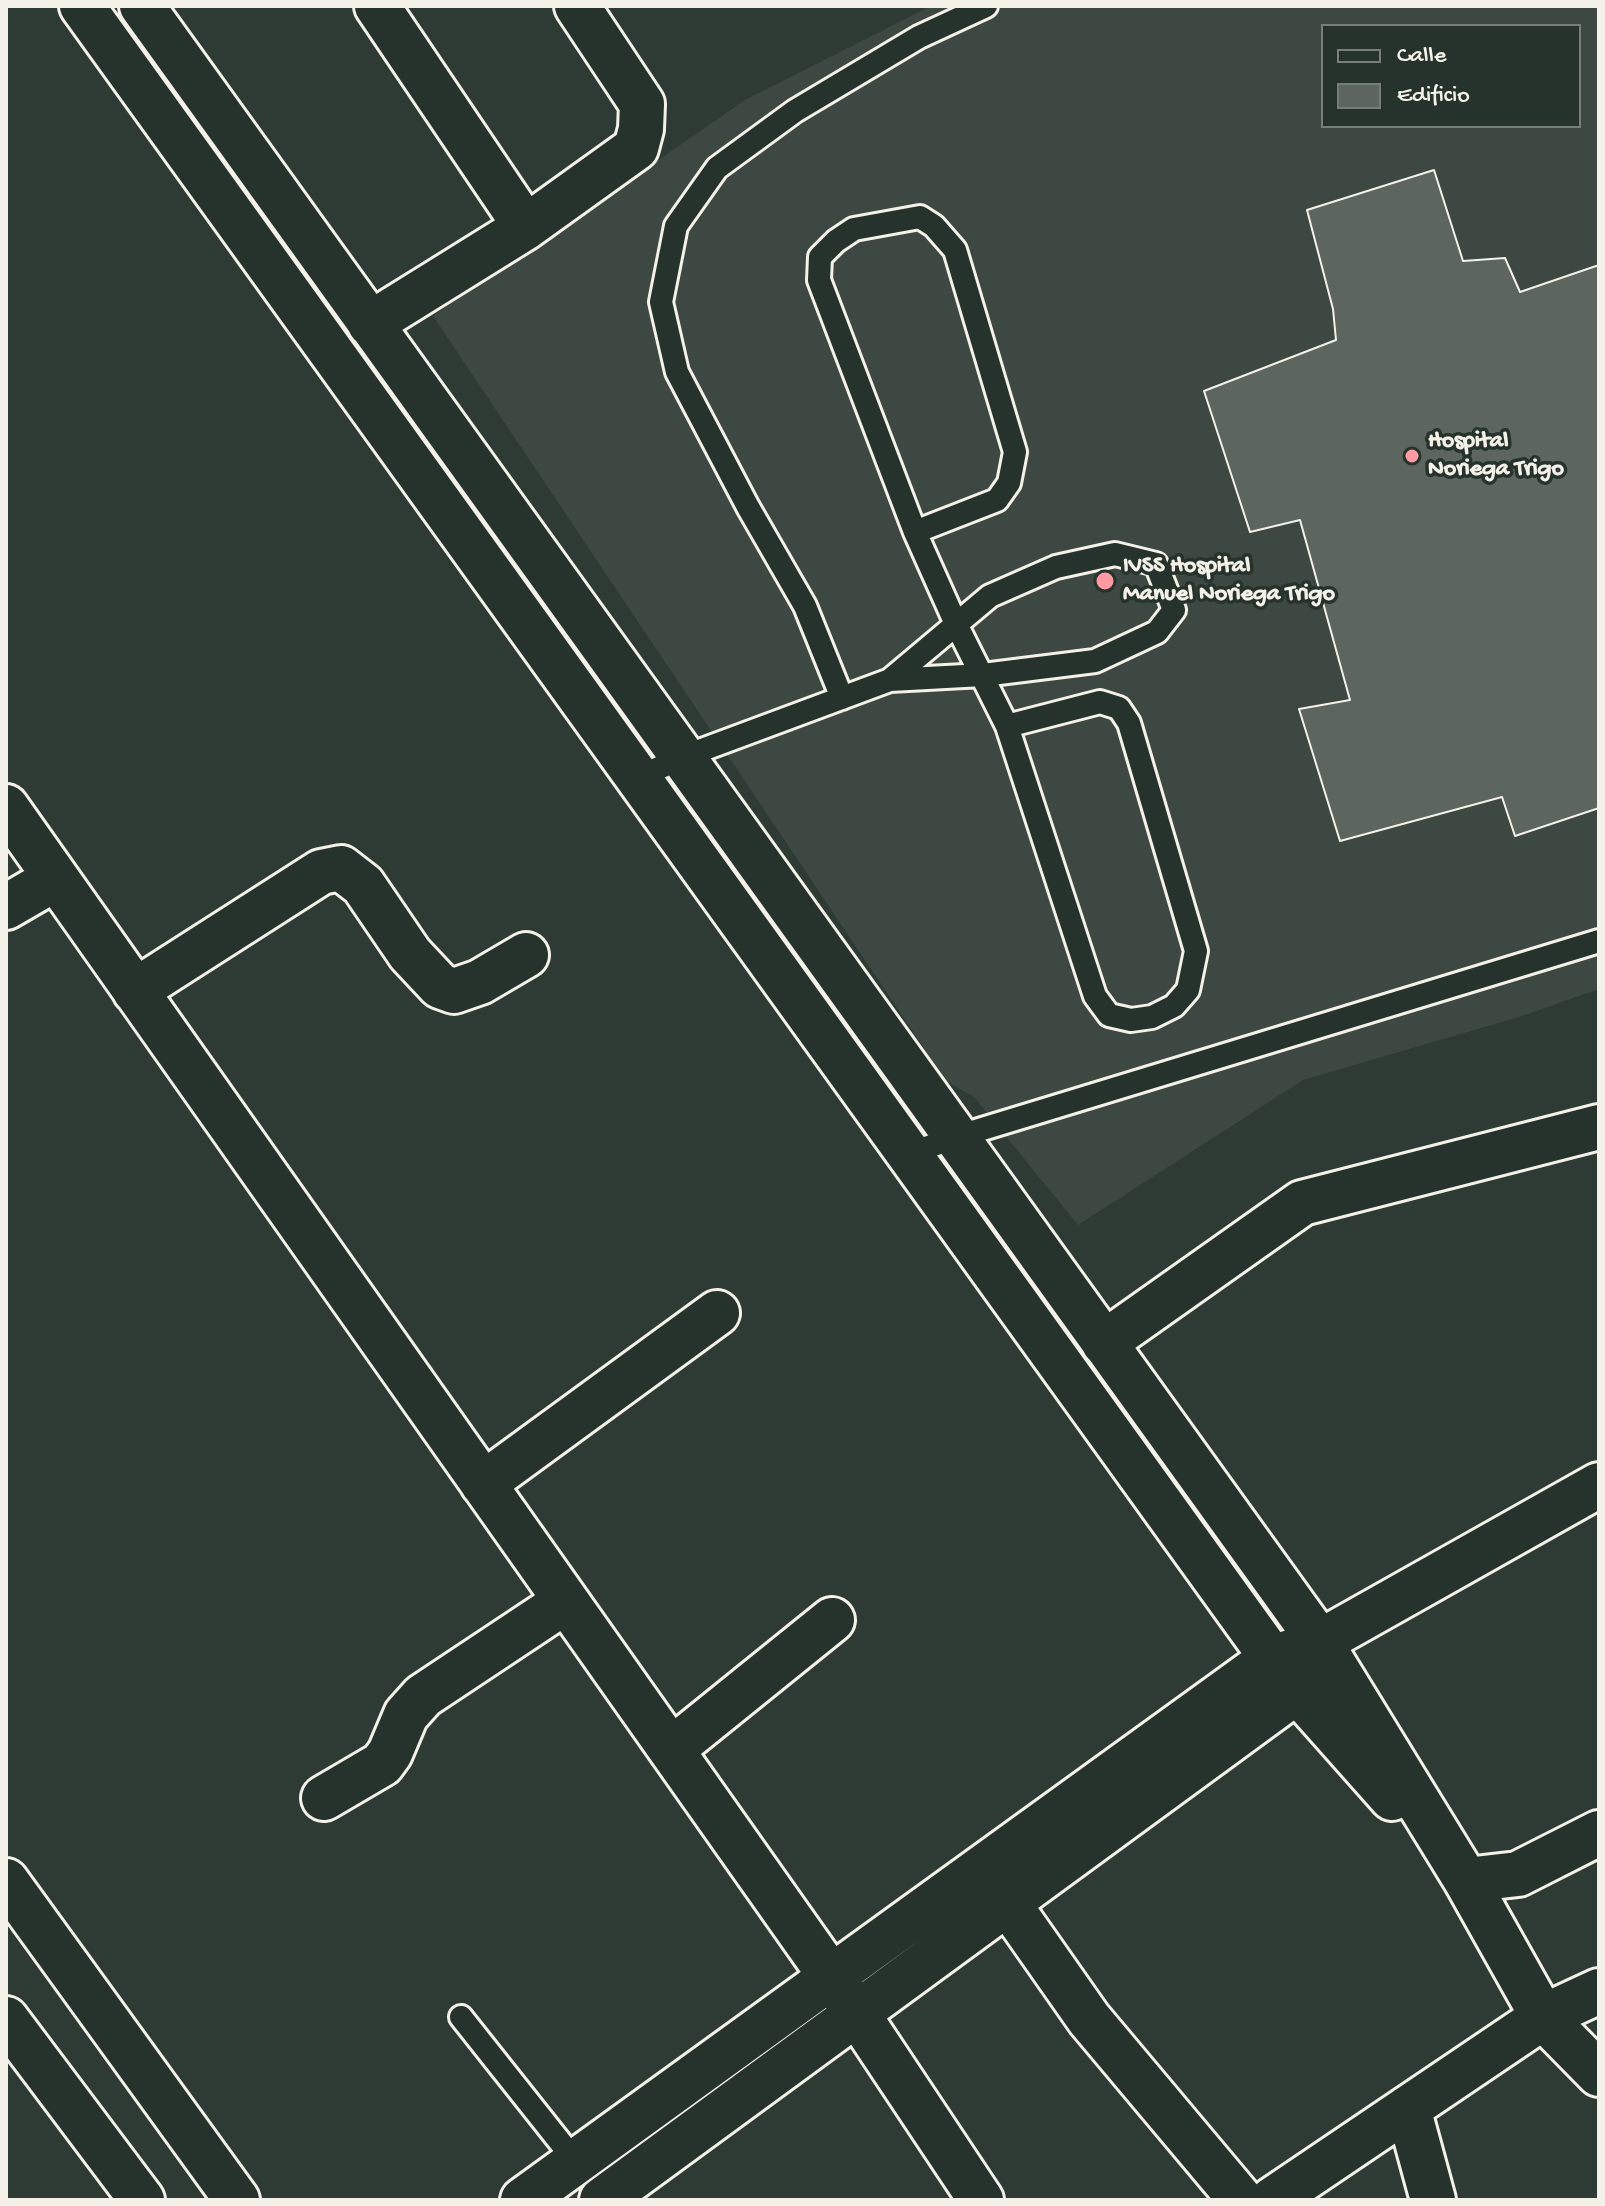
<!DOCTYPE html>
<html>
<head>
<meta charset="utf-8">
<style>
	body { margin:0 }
	#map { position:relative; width:1605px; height:2206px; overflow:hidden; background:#2e3b34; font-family:"Gochi Hand",sans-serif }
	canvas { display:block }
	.frame { position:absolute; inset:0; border:8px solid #f4f1e8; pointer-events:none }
	.legend { position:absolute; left:1321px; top:24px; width:260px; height:104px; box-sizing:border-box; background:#26332d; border:2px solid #787f78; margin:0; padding:10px 14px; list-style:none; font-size:24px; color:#f4f1e8 }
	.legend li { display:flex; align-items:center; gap:16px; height:40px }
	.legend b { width:40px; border:2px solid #787f78 }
</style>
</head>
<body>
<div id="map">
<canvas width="1605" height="2206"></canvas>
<div class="frame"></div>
<ul class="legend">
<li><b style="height:10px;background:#26332d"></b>Calle</li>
<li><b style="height:22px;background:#5c655e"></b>Edificio</li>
</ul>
</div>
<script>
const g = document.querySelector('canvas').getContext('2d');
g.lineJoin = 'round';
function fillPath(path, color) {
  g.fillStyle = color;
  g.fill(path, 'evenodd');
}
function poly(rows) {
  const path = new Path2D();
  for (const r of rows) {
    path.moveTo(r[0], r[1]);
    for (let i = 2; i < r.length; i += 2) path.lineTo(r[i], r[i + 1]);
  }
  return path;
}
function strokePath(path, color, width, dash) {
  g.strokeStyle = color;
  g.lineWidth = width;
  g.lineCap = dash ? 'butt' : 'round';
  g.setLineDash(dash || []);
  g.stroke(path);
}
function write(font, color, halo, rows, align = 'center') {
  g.font = font + ' "Gochi Hand",sans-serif';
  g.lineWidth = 7;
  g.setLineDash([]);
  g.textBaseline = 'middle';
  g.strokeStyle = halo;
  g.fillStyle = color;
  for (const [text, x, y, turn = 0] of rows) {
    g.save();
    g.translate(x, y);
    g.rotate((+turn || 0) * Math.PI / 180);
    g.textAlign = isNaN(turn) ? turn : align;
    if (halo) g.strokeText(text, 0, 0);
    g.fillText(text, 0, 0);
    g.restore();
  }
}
const built = poly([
	[931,6,1599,6,1599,989,1519,1017,1303,1080,1078,1225,974,1097,946,1081,433,316,745,100],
	[1323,26,1579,26,1579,126,1323,126]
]);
const building = poly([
	[1434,170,1463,261,1505,258,1520,292,1599,265,1599,808,1515,836,1502,797,1340,841,1299,709,1350,700,1300,520,1250,532,1204,391,1336,340,1333,309,1307,210,1434,170]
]);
const service = poly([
	[915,532,997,500,1009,483,1015,452,955,250,934,226,920,217,854,229,836,241,820,257,819,280,915,532,956,624,1007,726,1095,996,1109,1015,1131,1020,1152,1017,1174,1006,1188,990,1196,951,1129,723,1119,708,1100,702,1007,726],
	[842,698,805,606,748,507,677,372,661,302,676,226,717,168,795,111,919,37,986,6],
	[637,778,683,757,890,680,983,675,1095,661,1157,632,1174,610,1156,564,1115,554,1056,567,990,596,890,680],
	[909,1154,956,1137,1599,941],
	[461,2017,576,2162]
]);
const minor = poly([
	[82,6,1272,1658,1297,1691,1392,1798],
	[142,6,1320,1642,1466,1880,1543,2017,1599,2074],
	[377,6,526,227],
	[370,324,526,227,636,148,641,129,642,104,577,6],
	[6,807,856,2012,981,2200],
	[6,907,56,878],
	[135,991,321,872,341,868,363,885,410,954,440,986,454,991,480,982,526,955],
	[1104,1343,1302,1203,1599,1127],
	[483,1484,717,1313],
	[671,1750,832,1620],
	[324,1798,382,1764,390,1753,406,1715,423,1696,566,1601],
	[1466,1880,1518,1874,1599,1833],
	[6,1881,237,2200],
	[1007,1902,1089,2019,1241,2200],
	[6,2019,142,2200],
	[1408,2108,1433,2200],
	[523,2200,1272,1658,1320,1642,1599,1485],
	[602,2200,1297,1691,1308,1666],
	[1272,2200,1543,2017,1599,1991]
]);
const markers = [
	[1412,456,8,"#ff9aa2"],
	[1105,581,10,"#ff9aa2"]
];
const poiNames = [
	["Hospital",1428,442],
	["Noriega Trigo",1428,470],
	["IVSS Hospital",1123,567],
	["Manuel Noriega Trigo",1123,595]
];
fillPath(built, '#3c4841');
fillPath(building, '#5c655e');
strokePath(building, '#f4f1e8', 2);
strokePath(service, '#f4f1e8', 28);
strokePath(minor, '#f4f1e8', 50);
strokePath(service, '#26332d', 22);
strokePath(minor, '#26332d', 44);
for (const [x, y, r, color] of markers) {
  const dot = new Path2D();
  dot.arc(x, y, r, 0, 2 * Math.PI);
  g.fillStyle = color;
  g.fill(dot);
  strokePath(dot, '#26332d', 3);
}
write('bold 24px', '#f4f1e8', '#26332d', poiNames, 'left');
</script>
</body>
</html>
